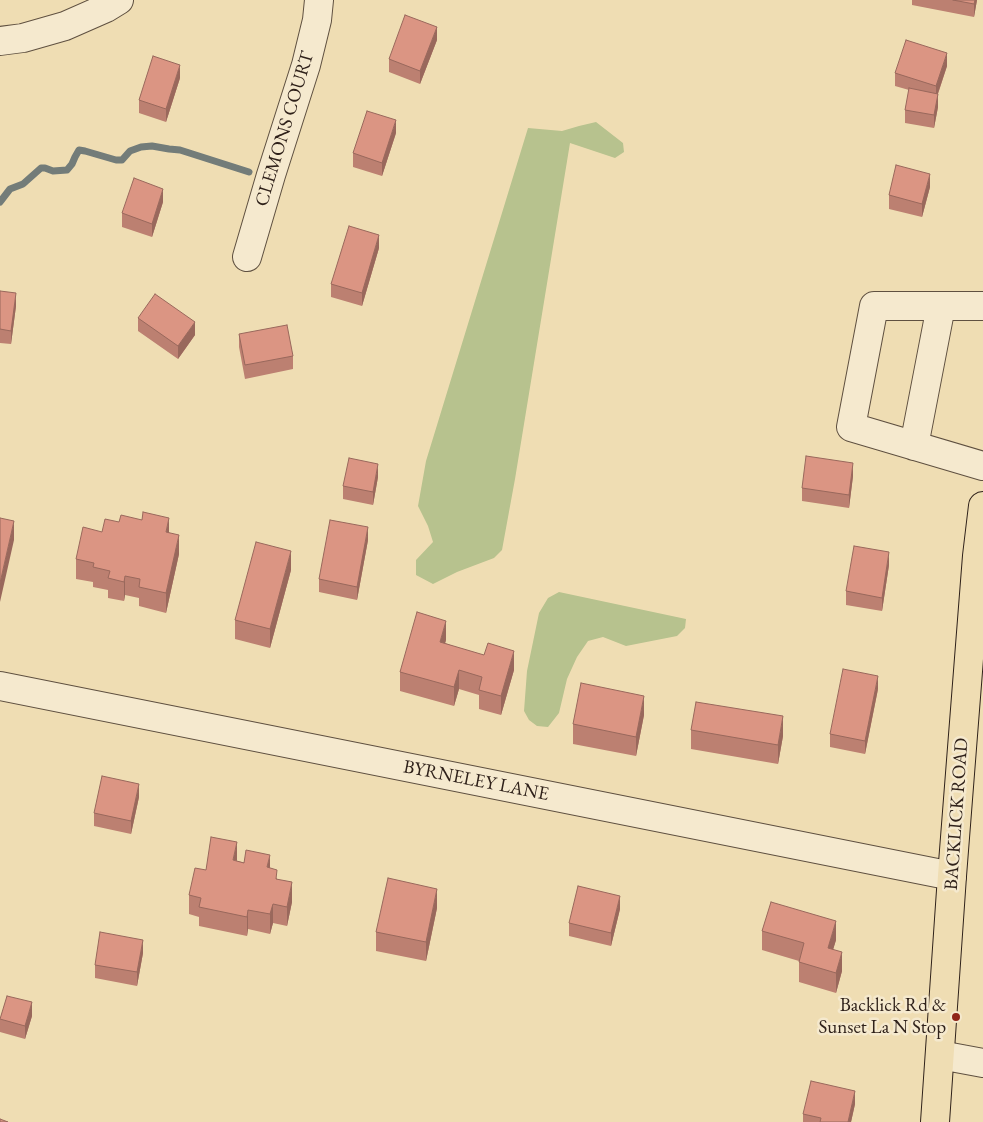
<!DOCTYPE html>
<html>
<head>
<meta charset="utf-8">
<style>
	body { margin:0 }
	canvas { display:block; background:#efddb3 }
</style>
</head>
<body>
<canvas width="983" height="1122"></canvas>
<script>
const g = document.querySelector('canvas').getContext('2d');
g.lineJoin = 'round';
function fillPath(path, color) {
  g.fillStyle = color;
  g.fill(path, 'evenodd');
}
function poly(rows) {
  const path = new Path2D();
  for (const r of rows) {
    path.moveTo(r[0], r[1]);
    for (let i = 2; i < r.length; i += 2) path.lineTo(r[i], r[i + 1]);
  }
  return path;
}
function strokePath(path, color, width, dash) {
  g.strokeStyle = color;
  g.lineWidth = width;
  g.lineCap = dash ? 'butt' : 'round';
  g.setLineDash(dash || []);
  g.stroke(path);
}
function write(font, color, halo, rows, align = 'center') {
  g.font = font + ' "EB Garamond",serif';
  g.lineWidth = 5;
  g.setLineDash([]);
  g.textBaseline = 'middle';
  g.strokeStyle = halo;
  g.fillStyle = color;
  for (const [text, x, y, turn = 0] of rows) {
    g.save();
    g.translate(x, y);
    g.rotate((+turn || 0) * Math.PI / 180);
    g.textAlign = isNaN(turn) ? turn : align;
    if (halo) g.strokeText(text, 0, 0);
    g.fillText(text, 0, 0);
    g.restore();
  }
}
const green = poly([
	[596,122,623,143,624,152,615,158,570,143,515,479,502,550,494,558,457,572,433,584,416,575,416,560,433,542,428,526,418,506,426,461,528,128,562,131,579,126],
	[559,592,686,619,685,628,677,636,626,646,603,637,588,641,577,657,567,679,559,713,548,727,537,726,529,720,524,711,527,671,539,613,548,598]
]);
const stream = poly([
	[0,202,10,189,23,184,41,168,45,168,53,171,67,170,72,164,75,157,79,150,85,151,116,160,122,160,130,151,141,147,152,146,169,149,180,150,249,172]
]);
const minor = poly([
	[0,41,23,38,65,26,106,8,119,0],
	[247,257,271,175,306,65,317,20,319,0],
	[983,306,874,306,851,427,983,466],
	[914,446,941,306],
	[0,686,952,876],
	[940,1055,983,1063]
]);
const major = poly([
	[935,1122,952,876,977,556,983,506]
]);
const wall = poly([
	[912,0,977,0,974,17,912,5],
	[437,40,420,84,389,72,389,59],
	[947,66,938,94,938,107,934,128,905,123,905,110,909,90,895,86,895,73],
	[180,78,166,122,139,113,139,100],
	[396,133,382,176,353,167,353,153],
	[930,187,922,217,889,209,889,195],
	[163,202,152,237,122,227,122,213],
	[379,248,362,306,331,297,331,284],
	[0,291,16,306,11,344,0,343],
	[138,318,195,335,178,359,138,331],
	[239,334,293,356,293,369,245,379,239,347],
	[853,476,849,508,802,501,802,488],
	[378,477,373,505,343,499,343,486],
	[102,532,169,532,179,554,166,613,139,606,139,598,125,595,124,601,108,598,108,590,93,587,93,582,76,579,76,559],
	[368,540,357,600,319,592,319,579],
	[889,565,882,611,846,605,846,591],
	[291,570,270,648,235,639,235,620],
	[446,640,445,643,514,670,501,715,479,709,479,695,459,689,454,706,400,691,400,672],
	[878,689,865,754,830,747,830,734],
	[644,715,636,756,573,744,573,724],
	[691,730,783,736,778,764,691,749],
	[139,797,131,834,94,826,94,813],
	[237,861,270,868,292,902,287,926,273,923,270,934,248,929,247,936,199,926,199,917,189,914,189,895,206,870],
	[437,908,426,961,376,951,376,932],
	[620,909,611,946,569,936,569,923],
	[762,931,836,940,833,949,842,971,836,993,799,982,799,961,762,950],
	[143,953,137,986,95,978,95,965],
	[32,1016,25,1039,0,1032,0,1019],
	[855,1104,851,1122,803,1122,803,1114]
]);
const shadedWall = poly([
	[975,0,977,0,974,17,974,4],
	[437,27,437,40,420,84,420,71],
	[947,53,947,66,936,99,936,86],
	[180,65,180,78,166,122,166,109],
	[938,94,938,107,934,128,934,115],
	[396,120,396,133,382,176,382,163],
	[930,174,930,187,922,217,922,204],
	[163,189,163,202,152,237,152,224],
	[379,235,379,248,362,306,362,293],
	[16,293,16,306,11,344,11,331],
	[195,322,195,335,178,359,178,346],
	[853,463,853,476,849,508,849,495],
	[378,464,378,477,373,505,373,492],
	[169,518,169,537,166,532],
	[14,521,14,540,0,602,0,583],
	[368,527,368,540,357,600,357,587],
	[179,535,179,554,166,613,166,593],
	[291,551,291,570,270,648,270,629],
	[889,552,889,565,882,611,882,598],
	[125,576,125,595,124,601,124,582],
	[446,621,446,640,440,661,440,642],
	[514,651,514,670,501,715,501,696],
	[459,670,459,689,454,706,454,687],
	[878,676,878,689,865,754,865,741],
	[644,696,644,715,636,756,636,737],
	[783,716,783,736,778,764,778,745],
	[139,784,139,797,131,834,131,821],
	[237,842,237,861,233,860],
	[270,855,270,874,267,867],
	[292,882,292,902,287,926,287,907],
	[437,889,437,908,426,961,426,942],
	[620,896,620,909,611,946,611,933],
	[273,904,273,923,270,934,270,914],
	[248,910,248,929,247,936,247,917],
	[836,921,836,940,828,967,828,948],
	[143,940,143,953,137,986,137,972],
	[842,952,842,971,836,993,836,973],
	[32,1002,32,1016,25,1039,25,1026],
	[855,1091,855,1104,851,1122,848,1122]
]);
const building = poly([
	[953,0,975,0,974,4,953,0],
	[405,15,437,27,420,71,389,59,405,15],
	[906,40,947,53,936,86,895,73,906,40],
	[153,56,180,65,166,109,139,100,153,56],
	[909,88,938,94,934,115,905,110,909,88],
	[367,111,396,120,382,163,353,153,367,111],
	[896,165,930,174,922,204,889,195,896,165],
	[134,178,163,189,152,224,122,213,134,178],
	[349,226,379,235,362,293,331,284,349,226],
	[0,291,16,293,11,331,0,329,0,291],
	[155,294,195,322,178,346,138,318,155,294],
	[287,325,293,356,245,365,239,334,287,325],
	[806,456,853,463,849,495,802,488,806,456],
	[349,458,378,464,373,492,343,486,349,458],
	[143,512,169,518,166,532,179,535,166,593,139,587,140,579,125,576,124,582,108,578,110,571,93,567,94,563,76,559,83,527,102,532,105,519,119,522,121,515,142,520,143,512],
	[0,518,14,521,0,583,0,518],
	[330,520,368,527,357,587,319,579,330,520],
	[256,542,291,551,270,629,235,620,256,542],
	[854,546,889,552,882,598,846,591,854,546],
	[417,612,446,621,440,642,484,655,488,643,514,651,501,696,479,690,482,677,459,670,454,687,400,672,417,612],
	[843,669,878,676,865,741,830,734,843,669],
	[581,683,644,696,636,737,573,724,581,683],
	[696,702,783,716,778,745,691,730,696,702],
	[102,776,139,784,131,821,94,813,102,776],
	[211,837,237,842,233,860,244,863,246,850,270,855,267,867,277,870,276,879,292,882,287,907,273,904,270,914,248,910,247,917,199,907,201,898,189,895,195,868,206,870,211,837],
	[388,878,437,889,426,942,376,932,388,878],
	[578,886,620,896,611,933,569,923,578,886],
	[771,902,836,921,828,948,842,952,836,973,799,962,804,943,762,931,771,902],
	[100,932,143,940,137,972,95,965,100,932],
	[7,996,32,1002,25,1026,0,1019,7,996],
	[811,1081,855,1091,848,1122,820,1122,821,1118,803,1114,811,1081],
	[0,1119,8,1122,0,1122,0,1119]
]);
const markers = [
	[956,1017,5,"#8f2418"]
];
const streetNames = [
	["CLEMONS COURT",285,129,-73],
	["BYRNELEY LANE",476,781,11],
	["BACKLICK ROAD",957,814,-86]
];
const poiNames = [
	["Backlick Rd &",946,1006],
	["Sunset La N Stop",946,1028]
];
fillPath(green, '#b7c28e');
strokePath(stream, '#737c79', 7);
strokePath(minor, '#5f5040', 30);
strokePath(major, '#2f211a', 30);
strokePath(minor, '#f5e9ce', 28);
strokePath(major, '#efddb3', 28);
fillPath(wall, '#bc8071');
fillPath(shadedWall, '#99685c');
fillPath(building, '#db9583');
strokePath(building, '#99685c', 1);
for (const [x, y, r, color] of markers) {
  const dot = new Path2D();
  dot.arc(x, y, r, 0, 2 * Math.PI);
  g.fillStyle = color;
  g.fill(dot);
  strokePath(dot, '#f5e9ce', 2);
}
write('19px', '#2f211a', '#f5e9ce', streetNames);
write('19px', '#2f211a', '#f5e9ce', poiNames, 'right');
</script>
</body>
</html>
